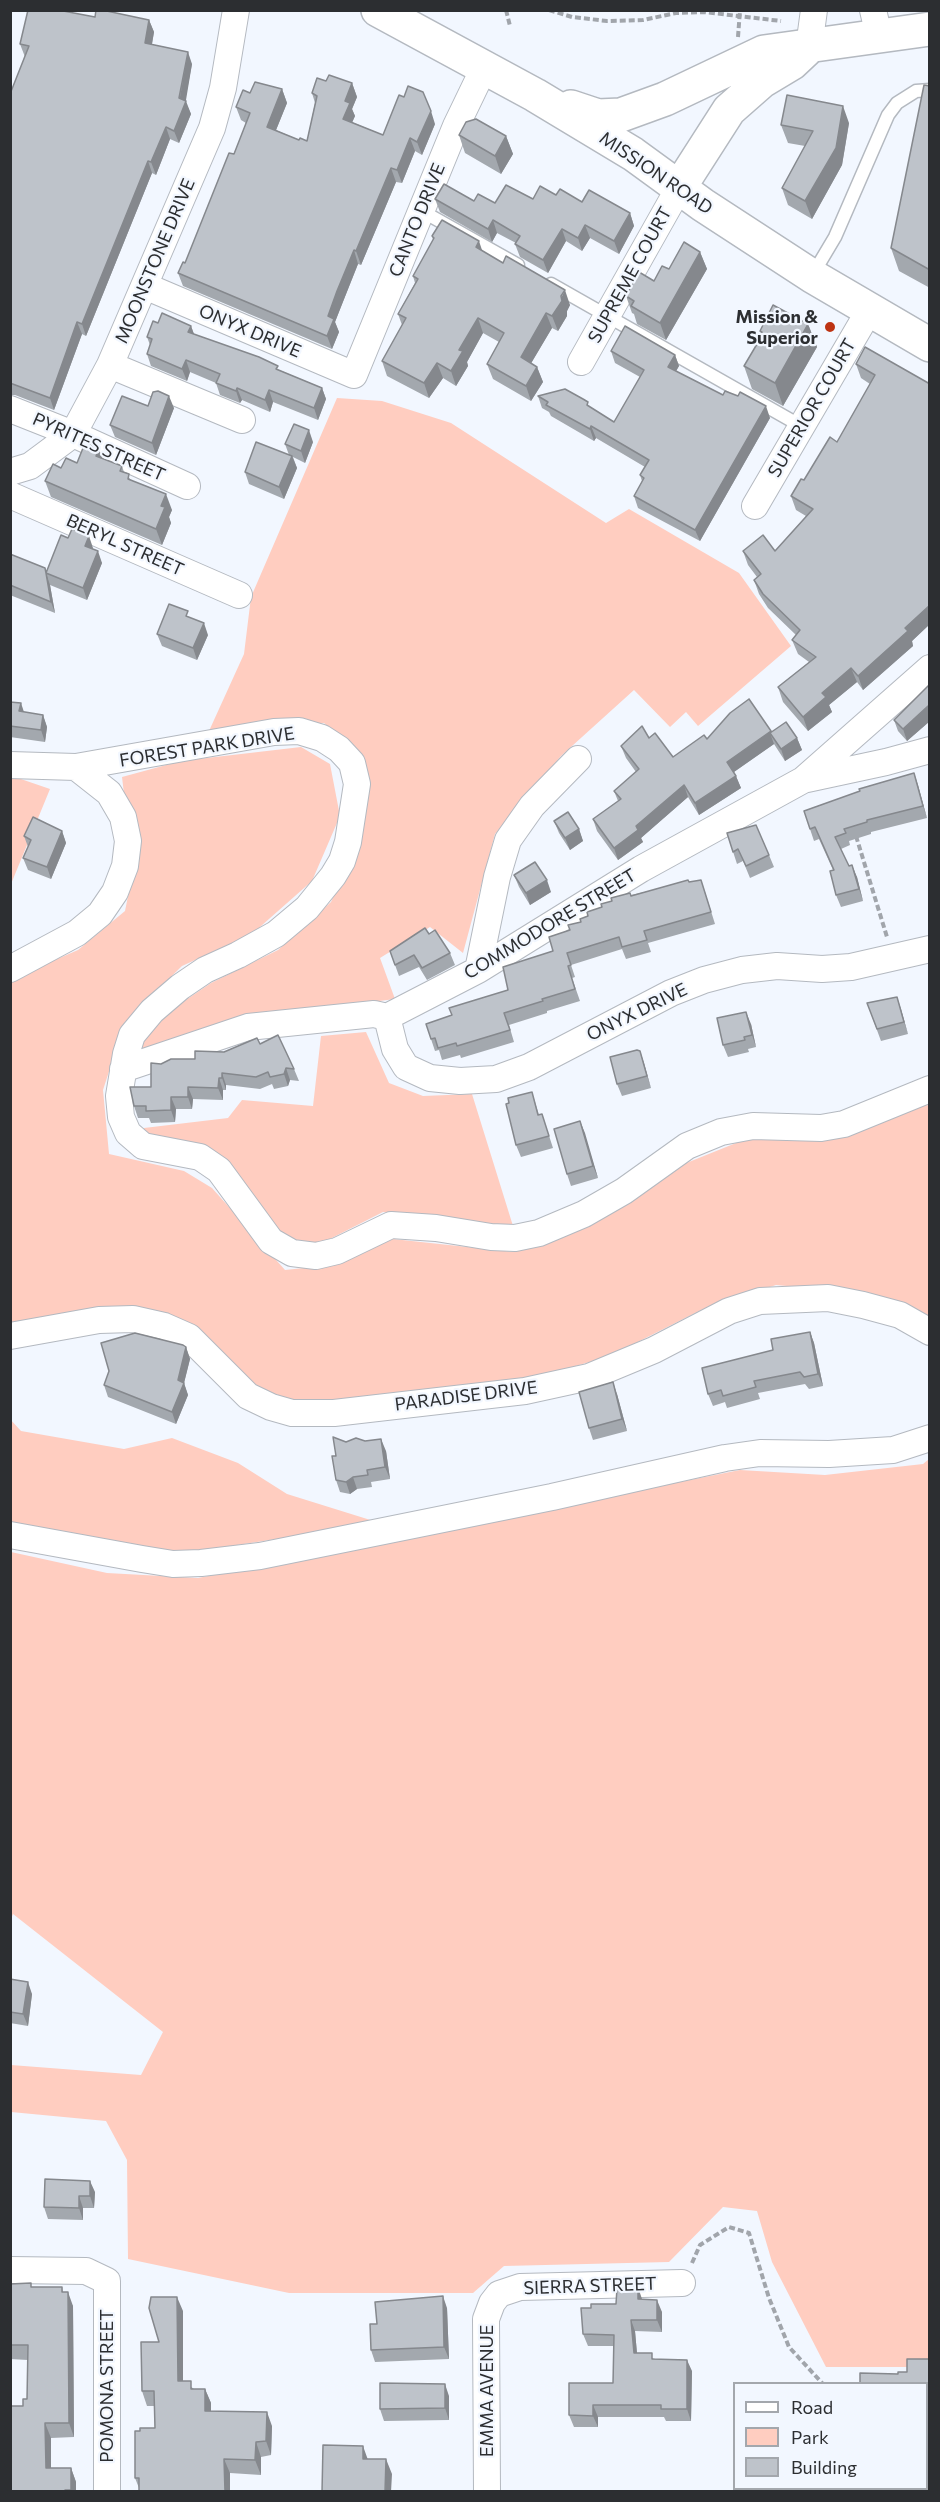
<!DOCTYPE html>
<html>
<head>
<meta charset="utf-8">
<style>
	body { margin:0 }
	#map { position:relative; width:940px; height:2502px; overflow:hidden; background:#f2f7ff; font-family:Commissioner,sans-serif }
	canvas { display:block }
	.frame { position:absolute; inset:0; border:12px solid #2c2e31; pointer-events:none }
	.legend { position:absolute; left:733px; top:2382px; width:195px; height:108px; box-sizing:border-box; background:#f2f7ff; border:2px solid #a3a7ad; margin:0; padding:8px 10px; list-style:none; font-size:18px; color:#2c2e31 }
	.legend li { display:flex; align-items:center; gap:12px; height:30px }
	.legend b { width:30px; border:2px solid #a3a7ad }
</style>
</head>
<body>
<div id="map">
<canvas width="940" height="2502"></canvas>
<div class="frame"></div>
<ul class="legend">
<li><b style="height:8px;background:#fff"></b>Road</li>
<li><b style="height:16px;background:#ffcdc0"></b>Park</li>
<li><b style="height:16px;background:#bec3ca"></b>Building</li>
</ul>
</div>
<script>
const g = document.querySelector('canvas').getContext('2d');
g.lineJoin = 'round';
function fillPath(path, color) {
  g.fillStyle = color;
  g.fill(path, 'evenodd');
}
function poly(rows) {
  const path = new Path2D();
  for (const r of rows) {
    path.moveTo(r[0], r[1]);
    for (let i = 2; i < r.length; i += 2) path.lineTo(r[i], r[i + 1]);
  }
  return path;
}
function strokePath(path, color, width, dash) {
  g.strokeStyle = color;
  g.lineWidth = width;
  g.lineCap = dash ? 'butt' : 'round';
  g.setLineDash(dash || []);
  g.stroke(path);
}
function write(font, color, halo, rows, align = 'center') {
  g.font = font + ' Commissioner,sans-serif';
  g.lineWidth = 4.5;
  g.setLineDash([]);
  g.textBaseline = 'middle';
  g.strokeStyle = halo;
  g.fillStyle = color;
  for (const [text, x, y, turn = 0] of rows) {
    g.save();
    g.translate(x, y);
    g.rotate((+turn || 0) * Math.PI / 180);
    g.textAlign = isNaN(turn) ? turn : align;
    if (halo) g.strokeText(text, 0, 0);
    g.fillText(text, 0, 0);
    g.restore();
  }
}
const green = poly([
	[337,398,382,401,451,423,606,523,629,509,739,573,791,646,698,726,686,712,670,727,634,690,561,756,495,834,463,953,430,927,380,958,395,999,248,1018,149,1053,138,1046,162,1016,211,983,278,950,331,902,363,830,364,762,324,723,209,731,244,654,251,597],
	[301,747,330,764,340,816,312,881,252,934,182,966,125,1022,103,1090,109,1154,184,1171,212,1188,285,1270,332,1265,393,1239,514,1252,580,1230,674,1168,746,1139,901,1108,929,1105,929,1320,850,1292,776,1285,701,1310,610,1356,531,1379,310,1405,253,1387,167,1314,11,1328,10,982,18,976,78,950,125,911,137,852,126,810,122,777,181,761],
	[15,777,50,789,11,884,10,778],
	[366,1032,389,1083,423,1096,472,1094,513,1226,383,1212,316,1246,280,1235,221,1159,144,1135,144,1128,228,1118,242,1100,313,1106,321,1036],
	[10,1419,21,1431,124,1449,172,1438,238,1463,287,1494,380,1523,179,1554,11,1525],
	[929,1459,929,2367,826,2367,772,2262,757,2211,723,2207,669,2262,504,2266,473,2293,289,2293,128,2259,127,2160,106,2121,11,2112,11,2065,141,2075,163,2032,13,1914,11,1919,11,1552,107,1573,198,1578,740,1470,825,1475,923,1464]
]);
const path = poly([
	[506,10,510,26],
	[549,10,572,17,607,21,643,20,676,13,704,12,781,21],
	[738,37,740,10],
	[856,836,887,937],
	[692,2263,700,2245,729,2227,749,2233,769,2298,789,2347,823,2384],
	[839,2492,840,2488]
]);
const service = poly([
	[420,210,518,265],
	[813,274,835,237,888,115,897,103,916,91,930,90],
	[551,284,801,426]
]);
const minor = poly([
	[873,10,879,36],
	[809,47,814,10],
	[145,286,354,375,456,126,484,68],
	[581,362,679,188],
	[110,365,242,420],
	[10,409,73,434,187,486],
	[10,472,30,466,73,434,110,365,212,128,223,88,236,10],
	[10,495,239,595],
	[755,506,869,311],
	[10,765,76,767,274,732,299,731,322,738,339,749,352,763,357,784,348,842,342,861,333,876,307,908,276,934,238,955,205,970,180,987,152,1011,132,1035,126,1054,119,1096,121,1117,128,1133,143,1146,200,1157,219,1170,271,1241,292,1253,316,1256,337,1251,391,1225,436,1228,491,1237,515,1238,539,1233,584,1214,624,1191,687,1146,721,1132,753,1126,821,1128,844,1124,930,1089],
	[807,779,886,762,930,750],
	[10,969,77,933,100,914,115,892,125,866,128,841,123,817,109,793,76,767],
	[478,970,497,877,508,840,532,806,578,759],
	[387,1017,395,1049,406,1067,430,1078,460,1081,496,1079,529,1067,671,993,704,980,742,970,777,966,822,969,851,967,930,949],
	[123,1069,248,1027,374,1014,387,1017,478,970,641,869,803,780,930,668],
	[10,1336,99,1320,133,1319,164,1326,189,1337,248,1396,271,1407,292,1413,334,1413,525,1391,589,1377,654,1350,729,1311,760,1301,828,1298,863,1305,900,1315,930,1332],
	[10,1535,142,1559,173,1564,201,1563,260,1556,552,1497,725,1458,760,1453,829,1454,893,1450,930,1438],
	[10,2270,86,2271,107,2281,107,2492],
	[487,2492,486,2319,492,2303,499,2294,520,2287,682,2283]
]);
const primary = poly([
	[378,10,535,95,633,154,703,205,812,276,930,345],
	[571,107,598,116,621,115,665,99,764,52,930,29],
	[679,188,729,110,762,81,792,63,808,48]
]);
const wall = poly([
	[95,17,149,20,154,32,152,44,192,64,185,101,191,114,179,143,170,139,156,175,152,173,86,336,82,334,54,410,15,395,10,395,10,94,25,57,20,44],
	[326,81,352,83,357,97,352,109,355,116,352,122,383,135,435,124,422,155,415,151,402,183,396,182,361,265,358,264,342,304,335,322,339,332,332,349,183,286,178,273,185,263,234,154,246,123,241,120,236,107,250,93,282,89,287,103,276,130,299,140,307,141,315,103,312,93],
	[930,86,930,288,899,271,891,248],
	[849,123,842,165,812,219,788,205,782,188,805,146,788,143,781,125],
	[459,135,506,136,513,154,501,174,465,153],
	[556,195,630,213,634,226,619,254,590,238,582,251,566,241,548,273,520,257,515,244,516,243,497,233,492,242,440,212,435,199,474,201,495,203,533,199],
	[432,236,483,251,570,305,567,311,567,316,558,331,552,328,531,363,537,367,543,382,531,401,493,379,487,364,499,342,483,333,467,362,468,366,456,386,443,378,429,398,387,376,382,361,402,325,398,314,415,283,413,276,433,240],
	[700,252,707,269,666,340,637,324,634,314,632,313,626,296,654,281,669,269],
	[158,323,191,326,194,334,322,388,326,399,318,420,273,402,270,412,242,400,240,403,220,395,216,383,190,372,187,381,151,366,147,354,150,345,147,337],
	[808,324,817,347,783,406,752,389,744,366,759,341,758,338,761,334,760,331],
	[611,351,675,355,679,366,676,371,723,395,770,418,700,541,638,508,634,496,642,481,640,475,645,467,596,438,594,441,551,416,549,412,542,408,538,396,590,407,614,422,640,377,615,363],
	[856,364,930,384,930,624,912,641,913,646,863,690,857,682,829,705,832,712,808,731,783,702,778,687,809,662,798,654,792,640,796,635,768,608,759,594,754,580,757,577,748,565,743,551,775,551,806,516,796,510,791,496,837,442,870,384,861,378],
	[148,406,174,408,156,455,115,437,110,425],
	[313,442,305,463,293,457,297,468,284,499,249,484,245,472,289,455,285,444],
	[103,459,122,466,124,472,131,480,172,510,169,517,171,523,162,545,51,497,45,481,61,468,77,463],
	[93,548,92,549,102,563,87,600,50,585,55,613,10,595,10,554,46,572],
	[157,634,208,635,197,660,162,646],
	[930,684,930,721,907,741,898,731,894,720],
	[10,702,24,712,43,715,47,727,45,742,10,737],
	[771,732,797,738,802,750,785,761,774,744,734,772,741,788,699,815,688,797,641,838,643,842,618,860,597,831,593,819,618,801,614,791,636,772,626,758,621,746,649,738,673,757,707,739],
	[914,773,927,818,871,832,871,834,849,841,850,845,841,849,849,866,857,877,863,901,841,907,836,895,833,870,819,839,814,841,804,811],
	[554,821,579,829,583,841,570,850,559,833],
	[62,831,66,843,51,879,28,870,23,858,28,847,24,836],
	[727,833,769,855,774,867,750,878,743,861,737,864],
	[514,875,551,892,530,905,519,887],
	[689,882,705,892,715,924,648,943,651,952,626,959,622,949,571,965,575,977,572,978,580,1001,547,1011,547,1013,509,1025,514,1042,461,1058,460,1055,442,1060,439,1050,435,1051,426,1024,452,1015,508,990,553,951,570,930,588,916,602,907,631,895],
	[429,934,450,953,455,965,427,980,419,967,399,976,390,951],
	[897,997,908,1034,881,1041,867,1003],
	[751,1024,756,1047,748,1049,749,1052,728,1057,723,1045],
	[260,1044,294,1069,299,1081,290,1080,288,1086,274,1089,272,1084,260,1089,226,1085,226,1090,223,1090,223,1100,193,1099,192,1109,176,1109,175,1122,151,1123,149,1118,138,1118,134,1106,151,1087,161,1064,195,1059],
	[640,1051,651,1088,622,1096,617,1084],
	[532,1092,539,1115,542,1114,553,1148,521,1157,516,1145,509,1103],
	[580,1121,598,1178,571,1186,567,1174],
	[810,1332,814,1343,823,1386,809,1389,805,1384,758,1393,760,1399,727,1408,725,1402,713,1406,708,1394,773,1350],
	[186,1347,190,1359,184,1383,188,1395,176,1424,108,1397,104,1385],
	[617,1394,627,1431,593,1440,589,1428],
	[346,1442,386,1451,390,1479,371,1482,372,1487,357,1489,350,1494,340,1492,336,1480,336,1456],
	[10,1979,32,1994,28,2026,10,2023],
	[45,2179,95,2192,94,2208,83,2208,83,2220,48,2219,44,2207],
	[10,2284,33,2287,62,2287,63,2292,73,2306,74,2437,51,2438,51,2468,71,2468,76,2482,76,2492,10,2492,23,2406,27,2399,28,2360,10,2359],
	[642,2299,662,2312,662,2332,635,2331,637,2353,692,2371,691,2421,666,2421,664,2417,598,2417,598,2427,574,2427,569,2415,613,2383,614,2346,588,2346,583,2334,591,2308],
	[447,2308,449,2359,375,2362,371,2350,377,2324],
	[183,2311,183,2381,194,2389,205,2389,211,2403,211,2411,272,2426,271,2455,261,2457,261,2475,230,2473,139,2488,135,2478,140,2431,155,2428,154,2406,147,2406,142,2391,159,2342],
	[929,2359,930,2361,930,2428,927,2428,927,2384,898,2374,907,2372],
	[449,2396,449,2420,384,2421,380,2409],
	[853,2490,930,2492,854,2492]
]);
const shadedWall = poly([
	[149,20,154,32,150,55,145,43],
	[188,52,192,64,185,106,186,101,191,114,179,143,174,131],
	[352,83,357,97,352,109,355,116,348,132,343,119,345,101],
	[282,89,287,103,272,140,267,127],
	[843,106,849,123,842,165,812,219,805,201],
	[431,111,435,124,422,155,417,142],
	[166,127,170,139,156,175,151,162],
	[506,136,513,154,501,174,495,156],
	[410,138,415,151,402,183,397,170],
	[148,161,152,173,86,336,82,324],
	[391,168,396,182,361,265,356,251],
	[630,213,634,226,619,254,614,241],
	[493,220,497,233,492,242,488,229],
	[585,225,590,238,582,251,578,238],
	[562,229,566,241,548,273,543,260],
	[479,241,484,256,476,247],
	[354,250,358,264,335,322,339,332,332,349,327,336,328,316,337,291],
	[700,252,707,269,666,340,660,323],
	[565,290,570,305,567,311,567,316,558,331,552,316],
	[546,313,552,328,526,372,521,357],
	[478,318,483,333,467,362,468,366,456,386,451,371,459,350],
	[77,322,82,334,54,410,50,398],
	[808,324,817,347,783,406,775,383],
	[191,326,195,337,188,332],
	[675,355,679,366,672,378,668,367],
	[186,360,190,372,187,381,182,369],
	[437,363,443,378,429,398,424,383],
	[537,367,543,382,531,401,526,386],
	[237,388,242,400,240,403,236,391],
	[322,388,326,399,318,420,314,408],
	[269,390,273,402,270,412,265,400],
	[169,396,174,408,156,455,152,443],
	[766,406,770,418,700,541,695,530],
	[591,426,596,438,594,441,590,429],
	[309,430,313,442,305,463,301,451],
	[99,449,105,465,96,456],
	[292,456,297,468,284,499,279,487],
	[166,494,172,510,169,517,171,523,162,545,156,529,161,506],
	[89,536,93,548,89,558,85,546],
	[98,551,102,563,87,600,83,588],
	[46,573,50,585,55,613,51,602],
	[930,605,930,624,912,641,913,646,863,690,858,676,905,628],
	[204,623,208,635,197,660,193,648],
	[851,668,857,682,829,705,832,712,808,731,803,717,822,693],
	[21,703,25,715,19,711],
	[928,706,930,709,930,721,907,741,903,729],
	[43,715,47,727,45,742,41,730],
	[771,731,770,733,774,744,731,774,727,762],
	[797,738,802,750,785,761,781,749],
	[914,773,918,785,927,818,923,806],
	[736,776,741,788,699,815,695,803],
	[684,785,688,797,641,838,643,842,618,860,614,848,636,826],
	[579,829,583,841,570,850,565,838],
	[62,831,66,843,51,879,47,867],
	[852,865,857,877,863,901,859,889],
	[547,880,551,892,530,905,526,893],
	[897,997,901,1009,908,1034,904,1022],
	[746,1012,751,1024,756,1047,752,1035],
	[640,1051,644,1063,651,1088,647,1076],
	[286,1068,290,1080,288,1086,284,1074],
	[222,1073,226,1085,226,1090,222,1078],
	[219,1078,223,1090,223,1100,218,1088],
	[188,1087,193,1099,192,1109,188,1097],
	[171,1097,176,1109,175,1122,171,1110],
	[580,1121,585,1133,598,1178,593,1166],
	[810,1332,814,1343,823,1386,818,1374],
	[186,1347,190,1359,184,1383,188,1395,176,1424,172,1412,178,1380],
	[613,1382,617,1394,627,1431,622,1419],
	[381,1439,386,1451,390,1479,385,1467],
	[353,1477,357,1489,350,1494,346,1482],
	[28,1982,32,1994,28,2026,23,2014],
	[90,2181,95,2192,94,2208,90,2196],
	[79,2196,83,2208,83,2220,79,2208],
	[638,2287,642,2299,638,2299],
	[68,2292,73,2306,74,2437,69,2423],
	[443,2296,447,2308,449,2359,444,2347],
	[177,2297,183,2311,183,2395,178,2381],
	[657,2300,662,2312,662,2332,657,2320],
	[631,2320,635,2331,638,2365,634,2353],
	[687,2360,692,2371,691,2421,687,2409],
	[445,2384,449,2396,449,2420,445,2408],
	[205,2389,211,2403,211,2425,205,2411],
	[593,2405,598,2417,598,2427,593,2416],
	[267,2412,272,2426,271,2455,266,2441],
	[45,2423,51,2438,51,2482,46,2468],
	[256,2442,261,2457,261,2475,255,2460],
	[363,2446,368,2460,363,2459],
	[224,2459,230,2473,230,2492,225,2492],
	[386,2459,392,2474,391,2492,385,2492],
	[71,2468,76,2482,76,2492,72,2492,71,2490]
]);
const building = poly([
	[28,10,58,10,95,17,96,10,102,10,149,20,145,43,188,52,179,98,186,101,174,131,166,127,151,162,148,161,82,324,77,322,50,398,10,383,10,94,29,46,20,44,28,10],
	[329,75,352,83,345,101,350,103,343,119,383,135,399,95,404,97,408,86,423,92,431,111,417,142,410,138,397,170,391,168,356,251,354,250,337,291,328,316,334,319,327,336,178,273,183,262,185,263,229,153,234,154,250,113,236,107,243,90,250,93,255,82,282,89,267,127,299,140,300,138,307,141,317,96,312,93,317,78,326,81,329,75],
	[924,85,930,86,930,270,891,248,924,85],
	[787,95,843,106,836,148,805,201,782,188,813,131,781,125,787,95],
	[476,119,506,136,495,156,459,135,466,122,476,119],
	[444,184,474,201,478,194,495,203,506,185,533,199,540,186,556,195,560,189,582,202,589,190,630,213,614,241,585,225,578,238,562,229,543,260,515,244,520,236,493,220,488,229,435,199,444,184],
	[442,220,479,241,476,247,503,263,506,256,565,290,561,296,562,301,552,316,546,313,521,357,537,367,526,386,487,364,504,333,478,318,459,350,463,351,451,371,437,363,424,383,382,361,406,318,398,314,418,279,413,276,434,238,432,236,442,220],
	[684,242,700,252,660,323,631,306,634,301,626,296,639,272,654,281,662,266,669,269,684,242],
	[773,305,808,324,775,383,744,366,760,339,758,338,762,332,760,331,773,305],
	[162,313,191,326,188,332,259,357,278,366,276,369,322,388,314,408,269,390,265,400,237,388,236,391,216,383,220,374,186,360,182,369,147,354,152,339,147,337,153,321,158,323,162,313],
	[625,326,675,355,668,367,723,395,725,391,738,396,740,392,766,406,695,530,634,496,644,478,640,475,649,460,591,426,590,429,546,405,548,402,538,396,565,389,583,399,588,402,587,405,614,422,644,370,611,351,625,326],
	[865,347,930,384,930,605,905,628,908,631,858,676,851,668,822,693,826,697,803,717,778,687,816,657,792,640,800,630,763,594,754,580,761,574,743,551,763,535,775,551,813,509,791,496,801,479,804,480,830,437,837,442,875,375,856,364,865,347],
	[158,391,169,396,152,443,110,425,122,396,148,406,153,392,158,391],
	[294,424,309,430,301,451,285,444,294,424],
	[256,442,292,456,279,487,245,472,256,442],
	[85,443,99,449,96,456,122,466,120,471,129,474,128,479,166,494,161,506,165,507,156,529,45,481,53,464,61,468,66,458,77,463,85,443],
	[72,529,89,536,85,546,98,551,83,588,46,573,51,602,10,585,10,554,45,568,46,573,61,535,68,538,72,529],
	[169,604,188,611,186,616,204,623,193,648,157,634,169,604],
	[930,684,930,707,928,706,903,729,894,720,930,684],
	[749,699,771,731,727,762,736,776,695,803,684,785,636,826,638,830,614,848,593,819,621,799,614,791,639,769,621,746,642,726,649,738,655,733,673,757,704,735,707,739,730,713,749,699],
	[10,702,21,703,19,711,43,715,41,730,10,726,10,702],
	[786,722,797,738,781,749,770,733,786,722],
	[914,773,923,806,867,820,867,822,844,829,846,833,835,837,849,866,852,865,859,889,836,895,830,871,834,870,815,827,810,829,804,811,860,791,859,789,914,773],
	[568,812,579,829,565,838,554,821,568,812],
	[33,817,62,831,47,867,23,858,31,840,24,836,33,817],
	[756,825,769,855,746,866,738,849,733,852,727,833,756,825],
	[535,862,547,880,526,893,514,875,535,862],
	[688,880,689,882,701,880,711,912,644,931,647,940,622,947,619,937,567,953,571,965,568,966,575,989,542,999,543,1001,504,1013,510,1030,457,1046,456,1043,438,1048,435,1038,431,1039,426,1024,452,1015,449,1008,508,990,503,967,553,951,549,937,570,930,568,925,581,922,580,919,588,916,587,912,602,907,601,904,612,901,611,898,630,893,631,896,688,880],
	[425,928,429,934,435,930,450,953,422,968,414,955,395,965,390,951,425,928],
	[897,997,904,1022,877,1029,867,1003,897,997],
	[746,1012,752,1035,744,1037,745,1040,723,1045,717,1018,746,1012],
	[278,1035,294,1069,286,1068,284,1074,270,1077,268,1072,256,1077,222,1073,222,1078,219,1078,218,1088,188,1087,188,1097,171,1097,171,1110,146,1111,146,1106,134,1106,130,1087,151,1087,151,1063,161,1064,171,1059,195,1059,195,1051,224,1052,257,1038,260,1044,278,1035],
	[637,1050,640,1051,647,1076,617,1084,610,1057,637,1050],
	[532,1092,538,1115,542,1114,549,1136,516,1145,506,1104,509,1103,508,1098,532,1092],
	[580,1121,593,1166,567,1174,554,1129,580,1121],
	[810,1332,818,1374,804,1377,800,1372,754,1381,756,1387,723,1396,721,1390,708,1394,702,1368,773,1350,771,1339,810,1332],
	[135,1333,183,1345,186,1347,178,1380,184,1383,172,1412,104,1385,109,1371,101,1343,135,1333],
	[613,1382,622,1419,589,1428,579,1392,613,1382],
	[333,1437,346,1442,356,1438,365,1441,381,1439,385,1467,367,1470,368,1475,353,1477,346,1482,336,1480,332,1456,336,1456,333,1437],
	[10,1979,28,1982,23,2014,10,2012,10,1979],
	[45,2179,90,2181,90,2196,79,2196,79,2208,44,2207,45,2179],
	[31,2283,31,2287,62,2287,62,2292,68,2292,69,2423,45,2423,46,2468,71,2468,71,2490,65,2490,65,2492,10,2492,10,2406,23,2406,23,2399,27,2399,28,2345,10,2345,10,2284,31,2283],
	[638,2287,638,2299,657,2300,657,2320,631,2320,634,2353,652,2353,652,2359,687,2360,687,2409,661,2409,661,2405,593,2405,593,2416,569,2415,569,2383,613,2383,614,2335,583,2334,581,2308,591,2308,591,2304,616,2304,617,2288,638,2287],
	[443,2296,444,2347,371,2350,370,2324,377,2324,375,2302,443,2296],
	[151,2297,177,2297,178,2381,191,2381,191,2389,205,2389,205,2411,267,2412,266,2441,256,2442,255,2460,224,2459,225,2492,139,2492,139,2478,135,2478,135,2431,140,2431,140,2428,155,2428,154,2391,142,2391,141,2342,159,2342,149,2308,151,2297],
	[907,2359,929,2359,930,2409,927,2409,927,2384,860,2384,860,2373,898,2374,898,2372,907,2372,907,2359],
	[380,2383,445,2384,445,2408,380,2409,380,2383],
	[323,2445,363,2446,363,2459,386,2459,385,2492,322,2492,323,2445],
	[853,2488,930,2489,930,2492,870,2492,853,2490,853,2488]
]);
const markers = [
	[830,327,6,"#bd3313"]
];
const streetNames = [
	["MISSION ROAD",656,173,34],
	["CANTO DRIVE",417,220,-68],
	["MOONSTONE DRIVE",155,261,-67],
	["SUPREME COURT",630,275,-61],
	["ONYX DRIVE",250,331,23],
	["SUPERIOR COURT",812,408,-60],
	["PYRITES STREET",99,447,24],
	["BERYL STREET",125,545,24],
	["FOREST PARK DRIVE",207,747,-9],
	["COMMODORE STREET",550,924,-31],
	["ONYX DRIVE",637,1012,-26],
	["PARADISE DRIVE",466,1396,-7],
	["SIERRA STREET",590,2286,-2],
	["POMONA STREET",107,2386,-90],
	["EMMA AVENUE",487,2391,-90]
];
const poiNames = [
	["Mission &",818,317],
	["Superior",818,338]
];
fillPath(green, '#ffcdc0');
strokePath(service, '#b4b9c0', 15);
strokePath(minor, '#b4b9c0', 28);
strokePath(primary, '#b4b9c0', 36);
strokePath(path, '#a1a5ab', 4, [6, 3]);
strokePath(service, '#fff', 12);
strokePath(minor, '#fff', 26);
strokePath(primary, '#fff', 33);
fillPath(wall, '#a3a8ae');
fillPath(shadedWall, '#85888d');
fillPath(building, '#bec3ca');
strokePath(building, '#85888d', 1.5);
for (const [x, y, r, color] of markers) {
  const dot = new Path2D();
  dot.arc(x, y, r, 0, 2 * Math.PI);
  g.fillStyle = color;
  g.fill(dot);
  strokePath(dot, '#f2f7ff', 2);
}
write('18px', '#2c2e31', '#f2f7ff', streetNames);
write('bold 18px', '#2c2e31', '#f2f7ff', poiNames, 'right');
</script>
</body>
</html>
